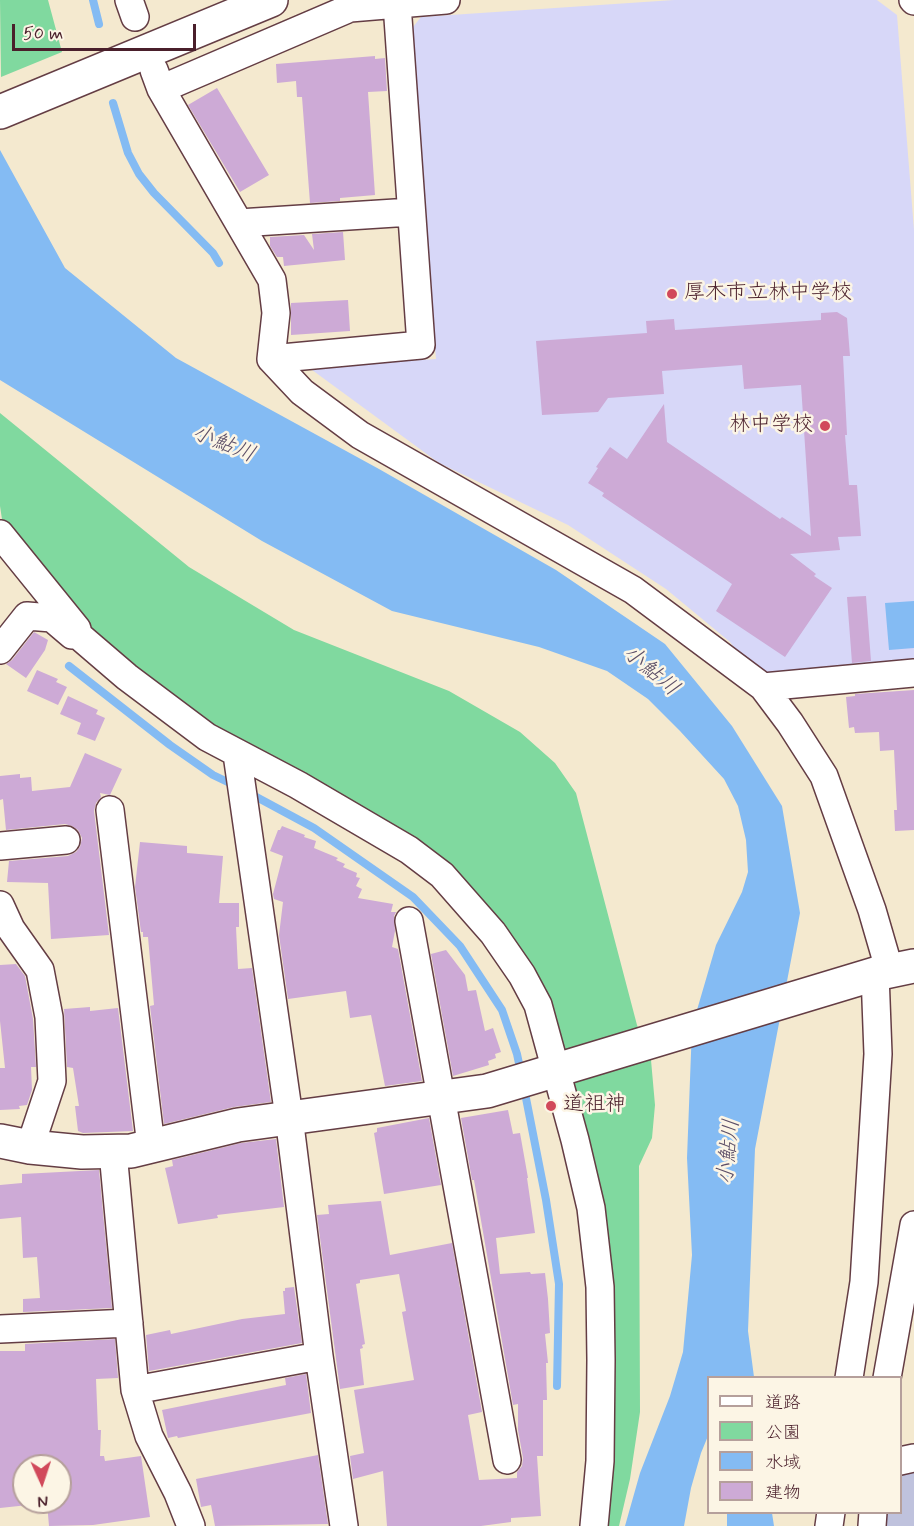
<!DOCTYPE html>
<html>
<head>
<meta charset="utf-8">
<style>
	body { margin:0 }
	#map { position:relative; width:914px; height:1526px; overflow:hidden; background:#f4e9cf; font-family:Mynerve,"Klee One",sans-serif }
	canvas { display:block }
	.legend { position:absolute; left:707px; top:1376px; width:195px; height:138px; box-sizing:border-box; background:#fcf5e5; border:2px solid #b59f9b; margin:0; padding:8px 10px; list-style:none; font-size:18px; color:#4a1f2b }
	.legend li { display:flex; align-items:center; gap:12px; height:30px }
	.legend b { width:30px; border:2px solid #b59f9b }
	.north { position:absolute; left:12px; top:1454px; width:60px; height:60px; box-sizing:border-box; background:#fcf5e5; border:2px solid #b59f9b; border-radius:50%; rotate:177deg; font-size:16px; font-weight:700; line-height:24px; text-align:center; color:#4a1f2b }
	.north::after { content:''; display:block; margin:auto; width:21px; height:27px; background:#d1495b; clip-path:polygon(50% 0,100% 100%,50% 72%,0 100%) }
	.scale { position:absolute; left:12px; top:24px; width:184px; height:27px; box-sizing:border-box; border:3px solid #4a1f2b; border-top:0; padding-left:8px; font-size:18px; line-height:21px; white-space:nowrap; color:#4a1f2b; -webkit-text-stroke:4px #fcf5e5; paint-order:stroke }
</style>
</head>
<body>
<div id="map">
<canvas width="914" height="1526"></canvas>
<ul class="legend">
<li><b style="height:8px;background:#fff"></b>道路</li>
<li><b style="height:16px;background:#80d99f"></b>公園</li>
<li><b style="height:16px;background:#84bbf3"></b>水域</li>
<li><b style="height:16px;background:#cdaad6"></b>建物</li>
</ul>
<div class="north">N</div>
<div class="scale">50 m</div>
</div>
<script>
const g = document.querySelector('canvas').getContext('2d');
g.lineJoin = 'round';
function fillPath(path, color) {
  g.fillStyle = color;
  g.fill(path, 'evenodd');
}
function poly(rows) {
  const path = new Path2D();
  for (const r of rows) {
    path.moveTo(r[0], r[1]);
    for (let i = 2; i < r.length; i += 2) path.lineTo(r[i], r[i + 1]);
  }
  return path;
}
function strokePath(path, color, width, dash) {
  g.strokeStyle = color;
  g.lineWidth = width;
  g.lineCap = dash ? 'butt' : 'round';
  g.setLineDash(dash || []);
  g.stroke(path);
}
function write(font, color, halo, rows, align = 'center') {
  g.font = font + ' Mynerve,"Klee One",sans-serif';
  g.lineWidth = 5;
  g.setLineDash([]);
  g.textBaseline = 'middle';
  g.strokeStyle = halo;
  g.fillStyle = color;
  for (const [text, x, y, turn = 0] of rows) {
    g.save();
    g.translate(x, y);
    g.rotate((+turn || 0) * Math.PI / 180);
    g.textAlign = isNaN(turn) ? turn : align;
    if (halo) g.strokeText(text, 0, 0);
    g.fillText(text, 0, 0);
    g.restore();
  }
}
const built = poly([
	[674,0,877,0,897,15,914,230,914,660,754,674,730,642,666,589,568,525,439,463,308,367,436,359,409,32,421,17]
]);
const industrial = poly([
	[914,1468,914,1526,882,1526,883,1513,900,1512,901,1471]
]);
const green = poly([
	[0,0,48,0,62,52,1,77],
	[0,413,189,567,294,630,449,691,520,732,555,763,576,793,637,1025,651,1060,655,1105,652,1138,639,1166,640,1412,630,1479,619,1526,602,1526,610,1383,569,1083,455,878,233,742,88,634,3,526,0,506]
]);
const water = poly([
	[0,150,65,268,176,358,379,469,556,570,665,644,732,726,782,806,800,913,755,1149,748,1331,754,1377,708,1378,708,1436,701,1453,691,1488,684,1526,625,1526,640,1473,670,1396,683,1352,692,1255,687,1158,692,1027,716,945,742,892,748,872,746,840,738,806,724,779,680,731,648,699,607,671,539,647,392,611,262,541,0,380],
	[914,601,914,648,889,650,885,603],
	[727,1513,772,1513,774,1526,727,1526]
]);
const stream = poly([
	[93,0,99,24],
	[113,103,128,153,139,174,154,193,213,253,219,263],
	[69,666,170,745,213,775,236,786],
	[249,793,314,828,413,897,460,946,502,1010,517,1054,521,1073],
	[524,1088,546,1200,559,1284,557,1386]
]);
const building = poly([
	[375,56,375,59,385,58,387,91,368,92,375,195,340,198,340,201,310,203,302,97,297,97,296,81,277,83,276,64],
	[217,88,269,175,240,192,188,105],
	[343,232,345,260,284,266,283,257,277,257,270,246,270,237,304,235,314,250,312,234],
	[348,300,350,331,291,335,291,303],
	[837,312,847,318,850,356,843,356,847,435,845,435,849,485,857,485,861,536,838,537,840,550,790,554,816,574,814,576,832,588,785,657,716,611,732,584,602,496,604,493,588,483,598,468,596,467,610,447,627,459,664,404,667,442,780,519,782,517,811,536,801,385,744,389,742,365,662,371,664,394,608,398,598,412,542,415,536,341,647,333,646,321,674,319,675,330,821,320,821,313],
	[866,596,871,661,852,663,847,597],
	[34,632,48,640,45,650,26,678,6,664,12,660],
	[37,670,58,679,56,682,67,687,58,705,27,691],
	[914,690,914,830,895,831,894,810,897,810,894,750,880,751,879,732,855,733,854,727,849,728,846,697,855,696,855,694],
	[68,696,98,710,96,714,105,718,95,741,77,734,81,723,60,714],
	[85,753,122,769,110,795,100,793,101,797,96,803,94,811,109,935,51,939,48,883,7,882,9,861,68,856,76,852,80,847,82,838,78,830,72,826,65,824,6,830,3,799,0,800,0,776,20,774,20,778,31,777,32,791,70,787],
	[282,826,305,835,304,837,316,841,314,848,338,858,336,860,345,864,343,867,357,873,356,877,360,878,356,886,362,889,358,898,393,904,391,912,396,912,394,916,395,931,392,947,398,949,422,1081,385,1086,371,1015,350,1018,346,991,288,999,279,935,283,902,274,899,273,894,283,856,270,851,278,830,280,830],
	[140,842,187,846,187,853,223,856,219,903,239,903,239,927,236,927,238,969,252,968,271,1102,234,1107,164,1124,150,1006,154,1005,148,937,143,937,143,932,141,932,135,887],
	[446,950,465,975,468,991,476,990,485,1031,493,1028,501,1052,495,1054,496,1058,488,1061,489,1065,453,1076,431,954],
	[16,964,25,976,33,1019,36,1067,31,1067,32,1090,27,1105,19,1106,20,1109,0,1110,0,1068,5,1068,0,1021,0,965],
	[90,1007,90,1011,118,1008,133,1131,83,1133,78,1131,75,1106,79,1106,73,1068,67,1067,64,1009],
	[508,1110,513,1134,520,1133,528,1178,527,1178,535,1233,496,1238,500,1274,530,1272,531,1274,545,1273,548,1299,550,1333,545,1334,548,1363,546,1363,547,1400,543,1400,543,1456,537,1456,541,1516,511,1518,511,1522,481,1526,387,1526,383,1471,353,1479,350,1456,364,1453,354,1390,414,1380,402,1312,406,1311,399,1274,360,1280,360,1283,356,1284,365,1344,362,1345,363,1348,360,1349,364,1385,340,1389,317,1215,329,1214,328,1205,381,1201,390,1255,452,1243,482,1412,468,1415,479,1480,517,1478,517,1472,522,1466,523,1458,518,1430,518,1404,513,1405,474,1180,472,1180,461,1118],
	[429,1118,441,1185,384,1194,374,1133,377,1132,377,1128],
	[276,1139,284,1207,217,1215,218,1218,178,1224,165,1168,173,1166,172,1160,241,1143],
	[99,1170,112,1308,23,1312,23,1299,40,1298,37,1257,23,1258,21,1217,0,1219,0,1185,22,1183,22,1174],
	[294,1287,302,1343,149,1371,146,1335,170,1330,171,1334,242,1319,285,1314,283,1291,285,1291,285,1288],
	[115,1339,118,1378,96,1379,98,1430,101,1430,100,1456,104,1456,105,1461,141,1456,150,1517,93,1525,49,1526,47,1503,0,1508,0,1351,25,1351,25,1344],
	[24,1466,60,1466,60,1502,24,1502],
	[306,1374,311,1413,178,1438,177,1436,168,1438,162,1410,286,1385,285,1378],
	[318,1455,328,1524,215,1526,211,1505,201,1507,196,1479]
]);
const street = poly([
	[129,0,135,17],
	[913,0,914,1],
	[154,70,161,89,272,280,276,313,271,359],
	[161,89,350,8,446,0],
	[239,223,411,212],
	[271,359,302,392,360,435,633,590,763,687,790,723,824,776,872,910,890,972],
	[271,359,421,345,397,4],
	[0,534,77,629,78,635,127,677,207,737,298,785,409,850,442,875,493,933,522,975,538,1005,575,1140,591,1208,600,1287,601,1360,600,1461,594,1526],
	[0,650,27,616,52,618,72,635,75,635],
	[763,687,914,673],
	[237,754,289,1117,319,1356,344,1526],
	[110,810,151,1146],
	[0,846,66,840],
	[0,905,11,929,40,970,49,1017,52,1081,30,1147],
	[409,921,507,1460],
	[113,1152,135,1390,149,1436,178,1493,191,1526],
	[0,1329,129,1323],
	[849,1378,864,1282,878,1054,875,974],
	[887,1378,914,1225],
	[135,1390,319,1356],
	[900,1461,914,1458],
	[829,1526,831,1512],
	[872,1526,873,1512]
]);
const secondary = poly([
	[0,112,271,0],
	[0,1141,30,1147,82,1152,131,1151,238,1125,487,1091,875,974,914,966]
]);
const markers = [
	[672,294,6,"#d1495b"],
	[825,426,6,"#d1495b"],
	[551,1106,6,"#d1495b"]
];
const poiNames = [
	["厚木市立林中学校",684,294],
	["林中学校",813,426,"right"],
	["道祖神",563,1106]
];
const waterNames = [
	["小鮎川",223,445,22],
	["小鮎川",650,672,40],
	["小鮎川",730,1152,-84]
];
fillPath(built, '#d7d7f8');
fillPath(industrial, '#bfc2dd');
fillPath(green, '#80d99f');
fillPath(water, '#84bbf3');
strokePath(stream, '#84bbf3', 8);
fillPath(building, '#cdaad6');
strokePath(street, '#643d44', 30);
strokePath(secondary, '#643d44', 36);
strokePath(street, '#fff', 27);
strokePath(secondary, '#fff', 33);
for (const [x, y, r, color] of markers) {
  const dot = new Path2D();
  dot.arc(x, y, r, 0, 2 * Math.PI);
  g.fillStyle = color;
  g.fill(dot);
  strokePath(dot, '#fcf5e5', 2);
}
write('21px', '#4a1f2b', '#fcf5e5', poiNames, 'left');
write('italic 22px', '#5b4e67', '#fcf5e5', waterNames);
</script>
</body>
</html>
